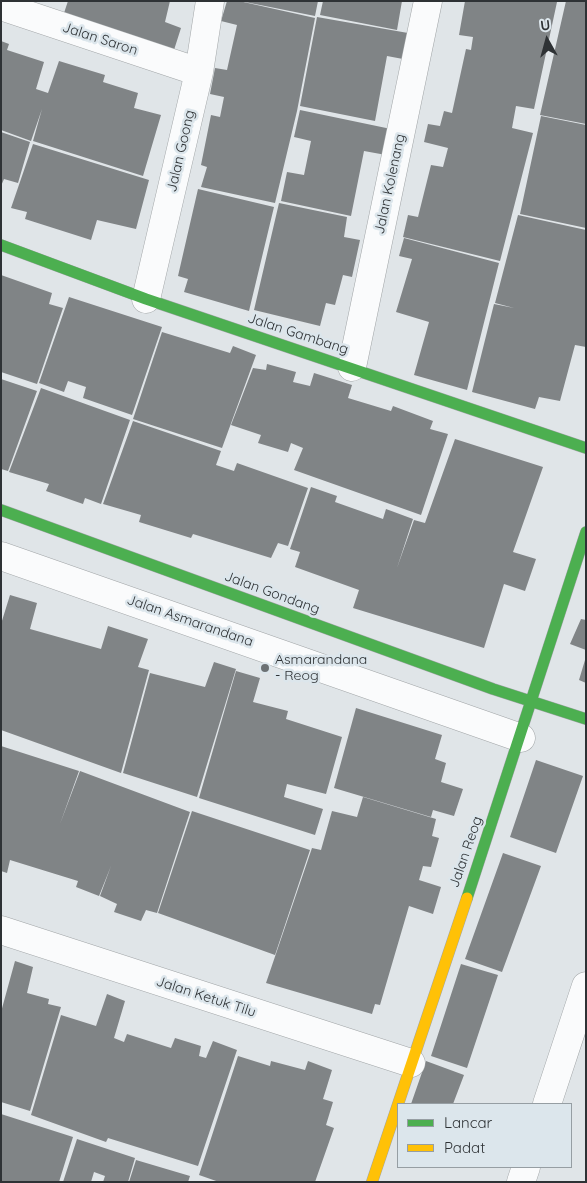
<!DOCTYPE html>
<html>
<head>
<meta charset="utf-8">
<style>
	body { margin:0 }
	#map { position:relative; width:587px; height:1183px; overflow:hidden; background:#e0e5e8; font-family:Quicksand,sans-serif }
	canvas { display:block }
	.frame { position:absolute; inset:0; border:2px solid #2e3235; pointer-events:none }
	.legend { position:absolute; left:397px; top:1103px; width:175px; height:65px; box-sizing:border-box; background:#dce6ec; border:1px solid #969ea3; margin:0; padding:6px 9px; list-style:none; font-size:15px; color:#2e3235 }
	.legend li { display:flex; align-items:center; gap:10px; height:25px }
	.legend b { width:25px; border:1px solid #969ea3 }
	.north { position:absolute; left:522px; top:15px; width:50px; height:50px; -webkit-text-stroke:4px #dce6ec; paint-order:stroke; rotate:353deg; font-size:14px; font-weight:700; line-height:20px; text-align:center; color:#2e3235 }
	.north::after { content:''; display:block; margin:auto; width:18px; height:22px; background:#2e3235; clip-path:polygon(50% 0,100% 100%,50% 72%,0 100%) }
</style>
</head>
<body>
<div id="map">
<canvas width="587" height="1183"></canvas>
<div class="frame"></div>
<ul class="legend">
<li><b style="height:6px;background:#4caf50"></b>Lancar</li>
<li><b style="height:6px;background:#ffc107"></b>Padat</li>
</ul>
<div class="north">U</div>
</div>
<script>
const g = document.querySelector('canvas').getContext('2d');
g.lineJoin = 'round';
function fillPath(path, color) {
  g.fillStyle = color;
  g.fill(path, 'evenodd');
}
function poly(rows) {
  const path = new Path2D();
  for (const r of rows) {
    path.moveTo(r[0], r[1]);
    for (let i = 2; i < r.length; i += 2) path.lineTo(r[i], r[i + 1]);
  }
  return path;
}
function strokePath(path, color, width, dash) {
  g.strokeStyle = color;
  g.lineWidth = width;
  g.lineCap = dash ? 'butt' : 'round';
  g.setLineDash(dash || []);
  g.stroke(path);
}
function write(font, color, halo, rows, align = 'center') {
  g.font = font + ' Quicksand,sans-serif';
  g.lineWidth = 5;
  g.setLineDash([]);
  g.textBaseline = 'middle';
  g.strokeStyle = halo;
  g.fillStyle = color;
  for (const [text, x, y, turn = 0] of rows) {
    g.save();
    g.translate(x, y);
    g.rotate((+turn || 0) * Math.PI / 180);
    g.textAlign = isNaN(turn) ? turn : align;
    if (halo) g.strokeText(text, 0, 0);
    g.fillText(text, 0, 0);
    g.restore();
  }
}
const building = poly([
	[68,1,170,1,165,22,181,28,174,50,63,16],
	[227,1,239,1,315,18,297,111,275,203,201,187,207,167,201,165,211,115,220,117,224,97,210,94,215,68,227,70,237,25,221,21],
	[240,1,318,1,315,16],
	[323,1,402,1,397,30,320,15],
	[465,1,557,2,534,109,516,106,512,128,533,133,500,261,403,237,408,215,418,217,431,165,443,167,448,148,424,142,428,124,440,126,444,111,452,113,466,49,471,50,473,37,459,35],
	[566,1,586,1,586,124,540,115],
	[317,17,408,33,403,59,387,56,375,121,300,106],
	[1,41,9,44,7,50,44,62,36,89,48,93,59,61,105,75,103,82,138,93,134,108,161,115,143,176,33,141,42,109,31,141,1,130],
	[300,110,391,129,386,155,364,151,351,216,281,201,287,172,304,175,311,141,294,137],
	[541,116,586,125,586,228,520,214],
	[1,132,30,142,18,183,4,179,1,186],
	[33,144,149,180,136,229,97,220,91,240,25,219,27,212,11,208],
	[198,189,274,207,249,311,184,292,188,279,178,276],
	[279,203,347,217,344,237,360,240,352,277,343,275,335,305,326,303,320,326,254,310],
	[518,215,586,230,586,347,575,345,560,401,539,397,535,409,472,392,494,304,514,308,495,303],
	[404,238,499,263,467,390,414,375,429,322,396,312,412,259,399,256],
	[1,275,52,293,49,304,63,308,37,384,1,372],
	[69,297,162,327,132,415,83,398,86,387,68,381,64,392,39,383],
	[162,332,230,353,233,346,256,355,222,448,133,419],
	[267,364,296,372,293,382,310,386,314,373,352,385,348,398,391,411,393,406,433,421,430,429,448,434,421,515,294,470,303,448,291,443,288,452,258,443,261,435,231,425,253,368,266,370],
	[1,379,37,391,8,471,1,469],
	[41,388,130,420,101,504,85,498,83,504,46,491,49,484,9,472],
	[133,421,221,451,216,465,234,471,237,463,308,488,288,546,278,543,271,558,193,534,191,538,139,522,141,515,103,504],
	[455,439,543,467,513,552,536,559,525,591,504,584,484,648,353,608,359,590,295,567,300,552,290,549,311,487,337,496,335,502,383,519,386,509,413,519,397,568,414,520,425,523],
	[10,595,37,603,30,629,101,649,108,626,148,639,138,667,149,670,121,773,1,730,1,624],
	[581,619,586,620,586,650,570,644],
	[585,660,586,660,586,683,579,680],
	[214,662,236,669,197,797,123,773,150,673,205,687],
	[236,671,260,678,253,702,288,711,286,719,342,737,326,794,287,784,284,797,323,809,315,835,199,798],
	[356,708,442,735,435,759,446,763,441,782,463,789,454,816,433,810,431,817,334,788],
	[1,746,79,771,60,824,80,771,190,812,157,913,146,910,141,921,114,912,117,904,100,896,111,866,99,896,76,887,78,881,10,860,7,873,1,871],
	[536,760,583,776,556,853,510,837],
	[363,797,436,819,432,836,439,838,431,867,423,866,419,880,441,887,433,914,409,906,380,1005,375,1004,372,1014,266,983,312,848,321,850,332,811,357,817],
	[192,811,310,850,275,955,158,913],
	[503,853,541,866,502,972,465,959],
	[15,961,33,967,27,993,49,999,48,1004,61,1007,30,1111,1,1102,1,1012],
	[461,964,498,975,467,1068,431,1056],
	[107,994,125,1001,114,1038,124,1042,127,1034,171,1048,175,1038,201,1046,199,1056,206,1058,213,1041,237,1050,198,1166,108,1138,106,1142,31,1115,61,1015,96,1026],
	[238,1056,270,1066,271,1061,305,1070,308,1061,332,1070,323,1099,333,1102,326,1125,334,1128,315,1182,219,1182,199,1175],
	[426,1061,464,1075,453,1104,411,1104],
	[1,1114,73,1137,59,1182,1,1182],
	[77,1139,135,1158,128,1182,103,1182,105,1176,94,1172,91,1182,63,1182],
	[136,1160,190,1176,188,1182,129,1182]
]);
const street = poly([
	[1,6,199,72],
	[146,299,199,72,210,1],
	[352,367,428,1],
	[1,556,521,738],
	[1,930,411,1063],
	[547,1104,586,986],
	[521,1182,526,1167]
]);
const fast = poly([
	[1,245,146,299,586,448],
	[1,510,493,689,586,719],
	[467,898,586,532]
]);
const slow = poly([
	[372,1182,467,898]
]);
const markers = [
	[265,668,5,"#6c7174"]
];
const streetNames = [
	["Jalan Saron",100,39,18],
	["Jalan Goong",181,151,-77],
	["Jalan Kolenang",390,184,-78],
	["Jalan Gambang",298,334,18],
	["Jalan Gondang",272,593,20],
	["Jalan Asmarandana",190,621,19],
	["Jalan Reog",466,852,-71],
	["Jalan Ketuk Tilu",206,997,18]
];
const poiNames = [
	["Asmarandana",275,660],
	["- Reog",275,676]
];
fillPath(building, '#808486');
strokePath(street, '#a1a5a7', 29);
strokePath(fast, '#a1a5a7', 12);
strokePath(slow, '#a1a5a7', 12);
strokePath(street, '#fafbfc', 28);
strokePath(fast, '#4caf50', 11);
strokePath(slow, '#ffc107', 11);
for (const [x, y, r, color] of markers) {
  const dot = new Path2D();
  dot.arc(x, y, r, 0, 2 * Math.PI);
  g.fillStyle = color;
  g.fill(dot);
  strokePath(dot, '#dce6ec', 2);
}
write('14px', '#2e3235', '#dce6ec', streetNames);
write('14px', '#2e3235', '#dce6ec', poiNames, 'left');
</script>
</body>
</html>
